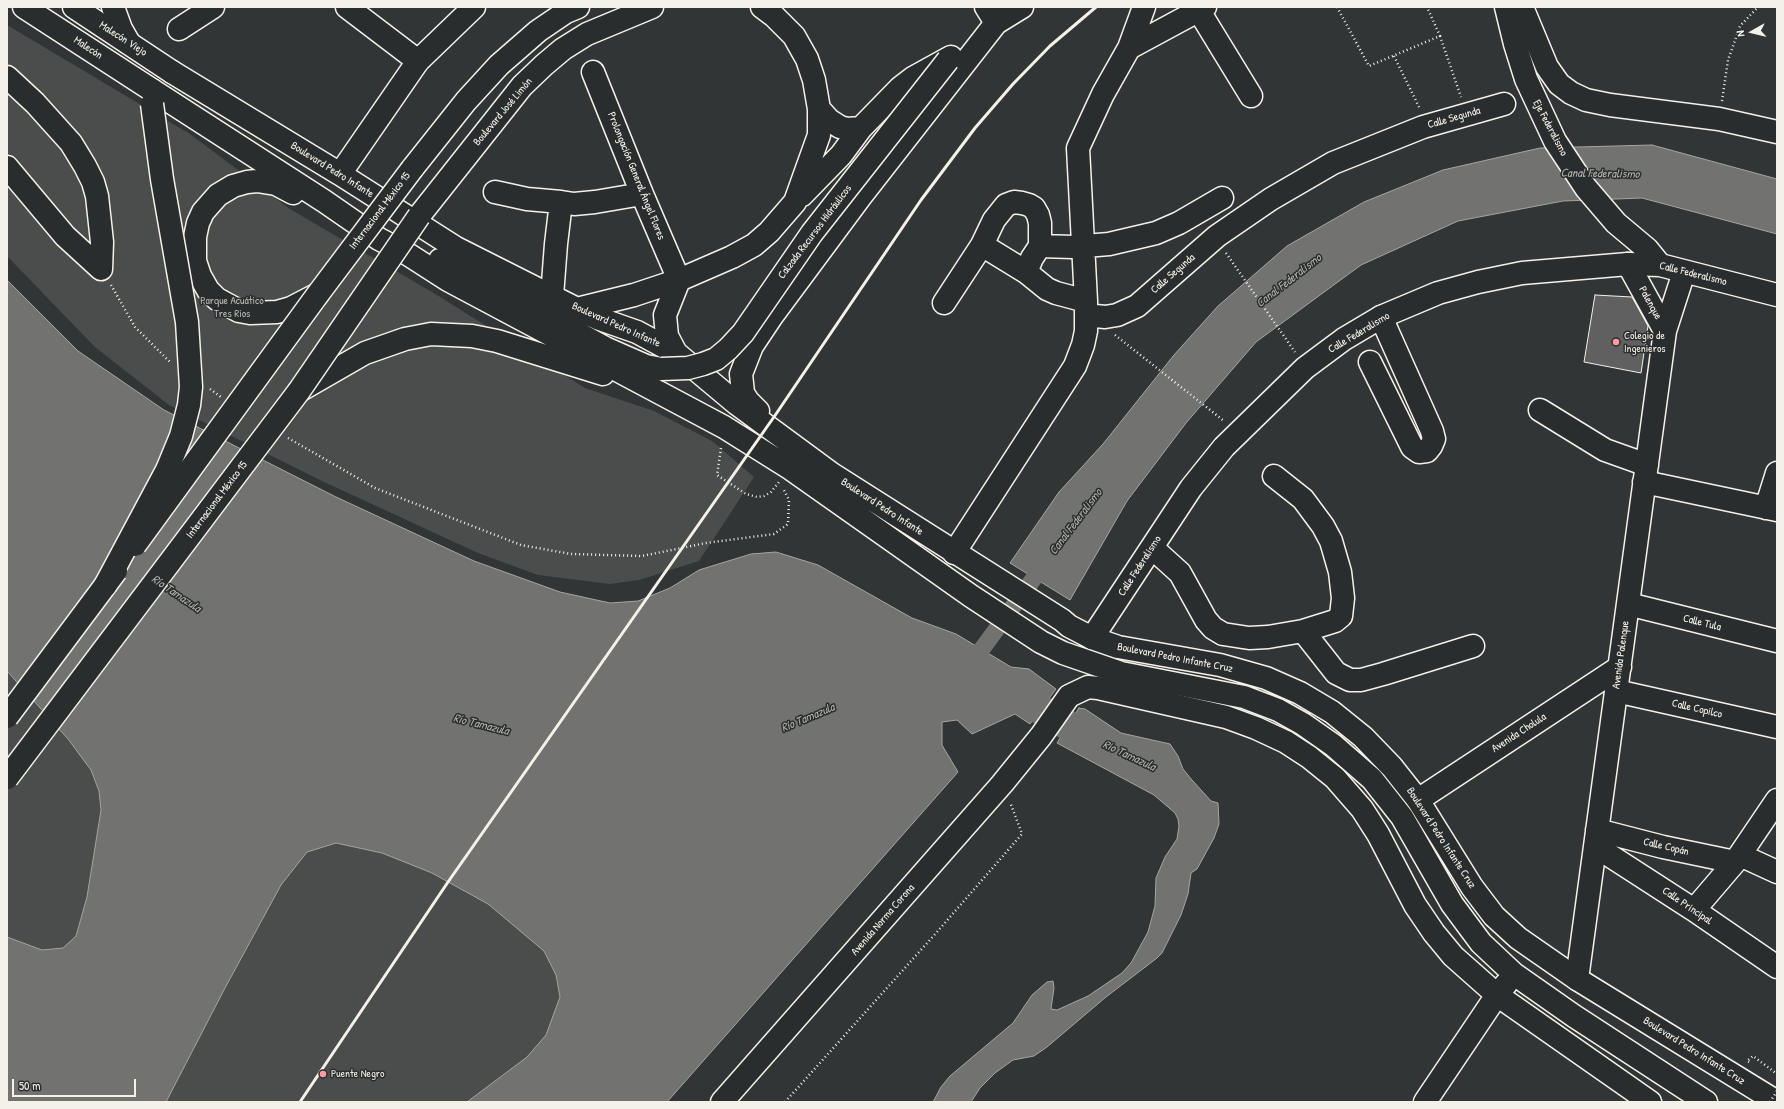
<!DOCTYPE html>
<html>
<head>
<meta charset="utf-8">
<style>
	body { margin:0 }
	#map { position:relative; width:1784px; height:1109px; overflow:hidden; background:#323535; font-family:"Patrick Hand",sans-serif }
	canvas { display:block }
	.frame { position:absolute; inset:0; border:8px solid #f4f1e8; pointer-events:none }
	.north { position:absolute; left:1732px; top:12px; width:40px; height:40px; -webkit-text-stroke:3px #2a2d2e; paint-order:stroke; rotate:262deg; font-size:11px; font-weight:700; line-height:16px; text-align:center; color:#f4f1e8 }
	.north::after { content:''; display:block; margin:auto; width:14px; height:18px; background:#f4f1e8; clip-path:polygon(50% 0,100% 100%,50% 72%,0 100%) }
	.scale { position:absolute; left:12px; top:1079px; width:124px; height:18px; box-sizing:border-box; border:2px solid #f4f1e8; border-top:0; padding-left:5px; font-size:12px; line-height:14px; white-space:nowrap; color:#f4f1e8; -webkit-text-stroke:3px #2a2d2e; paint-order:stroke }
</style>
</head>
<body>
<div id="map">
<canvas width="1784" height="1109"></canvas>
<div class="frame"></div>
<div class="north">N</div>
<div class="scale">50 m</div>
</div>
<script>
const g = document.querySelector('canvas').getContext('2d');
g.lineJoin = 'round';
function fillPath(path, color) {
  g.fillStyle = color;
  g.fill(path, 'evenodd');
}
function poly(rows) {
  const path = new Path2D();
  for (const r of rows) {
    path.moveTo(r[0], r[1]);
    for (let i = 2; i < r.length; i += 2) path.lineTo(r[i], r[i + 1]);
  }
  return path;
}
function strokePath(path, color, width, dash) {
  g.strokeStyle = color;
  g.lineWidth = width;
  g.lineCap = dash ? 'butt' : 'round';
  g.setLineDash(dash || []);
  g.stroke(path);
}
function write(font, color, halo, rows, align = 'center') {
  g.font = font + ' "Patrick Hand",sans-serif';
  g.lineWidth = 3;
  g.setLineDash([]);
  g.textBaseline = 'middle';
  g.strokeStyle = halo;
  g.fillStyle = color;
  for (const [text, x, y, turn = 0] of rows) {
    g.save();
    g.translate(x, y);
    g.rotate((+turn || 0) * Math.PI / 180);
    g.textAlign = isNaN(turn) ? turn : align;
    if (halo) g.strokeText(text, 0, 0);
    g.fillText(text, 0, 0);
    g.restore();
  }
}
const green = poly([
	[7,25,190,134,290,209,437,295,585,388,654,411,712,441,754,477,699,561,639,580,610,584,538,575,478,553,322,481,169,405,95,347,7,256],
	[7,671,68,739,91,770,99,791,101,810,87,897,76,936,63,948,42,950,7,937],
	[336,843,382,853,432,873,488,904,544,951,556,975,560,997,546,1035,527,1057,467,1102,166,1102,225,988,281,885,307,852]
]);
const water = poly([
	[1652,145,1777,179,1777,234,1642,198,1563,201,1458,221,1361,265,1256,342,1186,423,1127,501,1070,600,1010,563,1059,492,1103,444,1174,355,1218,306,1287,246,1364,202,1443,170,1540,148,1652,145],
	[7,280,78,351,164,410,336,497,474,561,560,592,610,603,638,601,670,588,699,570,751,554,776,552,818,565,912,618,956,634,1011,667,1029,669,1056,689,1030,724,1015,714,972,734,957,720,942,722,942,745,958,772,667,1102,467,1102,527,1057,546,1035,560,997,556,975,544,951,488,904,432,873,382,853,336,843,307,852,281,885,225,988,166,1102,7,1102,7,937,42,950,63,948,76,936,87,897,101,810,99,791,91,770,68,739,7,671,7,280],
	[1079,708,1085,709,1121,733,1170,744,1178,756,1183,769,1192,780,1211,801,1218,803,1219,824,1214,838,1197,869,1191,873,1188,894,1181,915,1162,953,1157,958,1106,997,1047,1047,1034,1056,1013,1060,995,1073,980,1088,971,1102,933,1102,941,1087,950,1076,1013,1023,1032,995,1047,982,1053,981,1054,988,1051,1009,1057,1010,1088,996,1122,973,1131,963,1148,932,1155,906,1156,878,1165,857,1177,839,1179,826,1178,819,1175,813,1154,795,1057,743,1079,708]
]);
const canal = poly([
	[968,668,1048,559]
]);
const river = poly([
	[1005,692,1017,696,1090,738,1103,744]
]);
const building = poly([
	[1595,295,1632,297,1648,326,1641,373,1584,362,1595,295]
]);
const path = poly([
	[1337,7,1369,66,1440,36,1427,7],
	[1440,36,1461,97],
	[1394,56,1420,109],
	[1722,101,1728,60,1740,26,1758,7],
	[1226,253,1295,352],
	[111,285,135,327,171,363],
	[1115,335,1224,421],
	[210,389,221,397],
	[288,438,375,488,521,545,571,554,642,556,706,543,774,534,788,524,789,500,783,488],
	[721,448,717,475,746,494,757,497,764,496,771,492,779,482],
	[1749,1062,1747,1061,1753,1056,1777,1074],
	[785,1102,937,932,1022,834,1010,802]
]);
const minor = poly([
	[113,7,121,29,129,43],
	[347,7,418,61],
	[986,7,996,23],
	[1522,7,1547,67,1559,84,1571,93,1586,100,1610,105,1719,119,1777,132],
	[1199,11,1251,96],
	[179,29,213,7],
	[1129,48,1205,7],
	[593,72,642,194,679,280],
	[7,77,35,103,71,143,85,166,93,182,97,196,102,242,101,269,65,236,7,167],
	[495,192,527,199,561,202],
	[982,245,1026,272],
	[1628,264,1665,331],
	[552,296,556,244,561,202,574,204,595,202,642,194],
	[1086,301,1056,293,1047,289,1026,272,1032,258,1040,246,1073,247,1109,244,1156,233,1179,223,1222,198],
	[944,303,982,245,994,220,1006,205,1014,202,1022,203,1029,205,1034,208,1038,215,1040,223,1040,246],
	[1086,315,1105,317,1117,315,1137,306,1217,236,1271,199,1333,163,1423,127,1504,104],
	[1370,362,1412,447,1419,452,1427,451,1431,446,1434,439,1432,431,1381,317],
	[1540,410,1605,450,1647,465],
	[1644,482,1777,510],
	[1766,508,1777,473],
	[1150,551,1158,553,1180,573,1206,620,1213,628,1223,634,1249,638,1268,637,1303,631,1335,621,1341,616,1343,598,1340,572,1331,541,1323,526,1303,499,1274,476],
	[954,553,1075,366,1083,345,1086,331,1086,301,1078,148,1103,94,1129,48,1144,7],
	[1628,604,1777,641],
	[1303,631,1336,673,1350,680,1361,680,1383,674,1473,646],
	[1616,691,1777,727],
	[1418,800,1620,667],
	[1597,830,1663,847,1735,862],
	[1595,846,1694,910,1777,967],
	[1740,855,1777,872],
	[1694,910,1735,862,1777,800],
	[1577,979,1665,331,1684,272],
	[722,1102,1002,784,1041,736,1069,696,1088,687,1098,688,1226,717,1256,728,1286,742,1309,757,1335,778,1362,809,1378,834,1415,905,1434,933,1453,956,1497,995,1650,1102],
	[1425,1102,1497,995,1506,984]
]);
const major = poly([
	[24,7,152,90],
	[74,7,172,72],
	[1506,7,1515,44,1526,79,1555,141,1586,188,1616,223,1647,249,1660,265],
	[412,169,466,101,499,65,538,31,566,12,578,7],
	[419,216,522,86,544,65,563,49,587,34,652,7],
	[1092,638,1191,488,1224,447,1305,368,1344,339,1381,317,1438,293,1478,282,1522,273,1628,264,1660,265,1777,295]
]);
const highway = poly([
	[172,72,340,174,456,248,577,309,597,318,637,332,676,353,737,404,832,474,1062,620,1069,626,1092,638,1118,647,1220,665,1266,678,1300,693,1332,712,1363,737,1392,767,1418,800,1472,887,1494,916,1518,938,1577,979,1777,1102],
	[152,90,324,201,379,239,406,253,448,280,724,427,791,469,971,596,1041,642,1063,653,1121,673,1244,697,1278,710,1303,724,1333,745,1372,779,1402,817,1452,904,1481,943,1514,974,1574,1016,1706,1102],
	[819,109,829,120,840,127,847,129,861,128],
	[340,174,418,61,474,7],
	[293,193,276,184,257,181,247,182,233,186,218,195,203,212,198,223,195,237,195,261,200,276,208,290,217,299,239,311,250,313,277,312,291,308,318,294],
	[802,195,841,155,861,128,900,88,913,78,951,57],
	[440,260,495,288,605,348,646,366,661,369],
	[577,309,634,295,679,280,732,257,754,245,769,232,795,202,819,135,819,109,814,80,807,59,794,36,774,16,762,7],
	[676,353,667,336,665,315,679,280],
	[299,391,365,353,405,339,431,334,472,336,497,341,603,374],
	[758,411,748,401,743,393,741,374,752,346,772,316,861,196,996,23,1022,7]
]);
const rail = poly([
	[300,1102,448,882,776,414,921,200,975,128,1013,84,1050,46,1096,7]
]);
const pathBridge = poly([
	[1770,1102,1777,1091]
]);
const majorBridge = poly([
	[135,545,318,294,412,169],
	[7,717,116,571],
	[7,778,299,391,419,216]
]);
const highwayBridge = poly([
	[661,369,688,368,703,364,716,359,728,349,743,333,812,233,948,60],
	[105,586,167,470,181,436,189,405,191,387,187,322,162,179,152,104]
]);
const markers = [
	[1616,342,4,"#ff9aa2"],
	[323,1074,4,"#ff9aa2"]
];
const streetNames = [
	["Malecón Viejo",123,39,33],
	["Malecón",88,48,33],
	["Boulevard José Limón",503,112,-50],
	["Calle Segunda",1454,118,-16],
	["Eje Federalismo",1550,128,62],
	["Boulevard Pedro Infante",332,170,32],
	["Prolongación General Ángel Flores",636,176,68],
	["Internacional México 15",380,211,-53],
	["Calzada Recursos Hidráulicos",815,232,-53],
	["Calle Segunda",1173,274,-41],
	["Calle Federalismo",1693,274,14],
	["Palenque",1650,303,61],
	["Boulevard Pedro Infante",616,325,24],
	["Calle Federalismo",1359,333,-31],
	["Internacional México 15",217,500,-53],
	["Boulevard Pedro Infante",882,507,33],
	["Calle Federalismo",1140,566,-57],
	["Calle Tula",1702,623,14],
	["Avenida Palenque",1621,655,-82],
	["Boulevard Pedro Infante Cruz",1175,658,11],
	["Calle Copilco",1697,709,13],
	["Avenida Cholula",1519,733,-33],
	["Boulevard Pedro Infante Cruz",1441,838,57],
	["Calle Copán",1666,847,13],
	["Calle Principal",1687,906,34],
	["Avenida Norma Corona",883,920,-49],
	["Boulevard Pedro Infante Cruz",1694,1051,32]
];
const parkNames = [
	["Parque Acuático",232,301],
	["Tres Rios",232,314]
];
const poiNames = [
	["Colegio de",1624,336],
	["Ingenieros",1624,349],
	["Puente Negro",331,1074]
];
const waterNames = [
	["Canal Federalismo",1600,174,1],
	["Canal Federalismo",1289,281,-38],
	["Canal Federalismo",1076,522,-53],
	["Río Tamazula",176,594,34],
	["Río Tamazula",808,718,-23],
	["Río Tamazula",481,725,14],
	["Río Tamazula",1129,756,25]
];
fillPath(green, '#4b4d4c');
fillPath(water, '#727370');
strokePath(water, '#a6a5a0', 1);
strokePath(canal, '#727370', 17);
strokePath(river, '#727370', 30);
fillPath(building, '#5f605f');
strokePath(building, '#f4f1e8', 1);
strokePath(minor, '#f4f1e8', 25);
strokePath(major, '#f4f1e8', 25);
strokePath(highway, '#f4f1e8', 25);
strokePath(path, '#f4f1e8', 2.5, [1, 3]);
strokePath(minor, '#2a2d2e', 22);
strokePath(major, '#2a2d2e', 22);
strokePath(highway, '#2a2d2e', 22);
strokePath(rail, '#f4f1e8', 3);
strokePath(majorBridge, '#f4f1e8', 25, []);
strokePath(highwayBridge, '#f4f1e8', 25, []);
strokePath(pathBridge, '#f4f1e8', 2.5, [1, 3]);
strokePath(majorBridge, '#2a2d2e', 22);
strokePath(highwayBridge, '#2a2d2e', 22);
for (const [x, y, r, color] of markers) {
  const dot = new Path2D();
  dot.arc(x, y, r, 0, 2 * Math.PI);
  g.fillStyle = color;
  g.fill(dot);
  strokePath(dot, '#2a2d2e', 1.5);
}
write('11px', '#f4f1e8', '#2a2d2e', streetNames);
write('11px', '#b9b8b1', '#2a2d2e', parkNames);
write('11px', '#f4f1e8', '#2a2d2e', poiNames, 'left');
write('italic 12px', '#b3b2ac', '#2a2d2e', waterNames);
</script>
</body>
</html>
